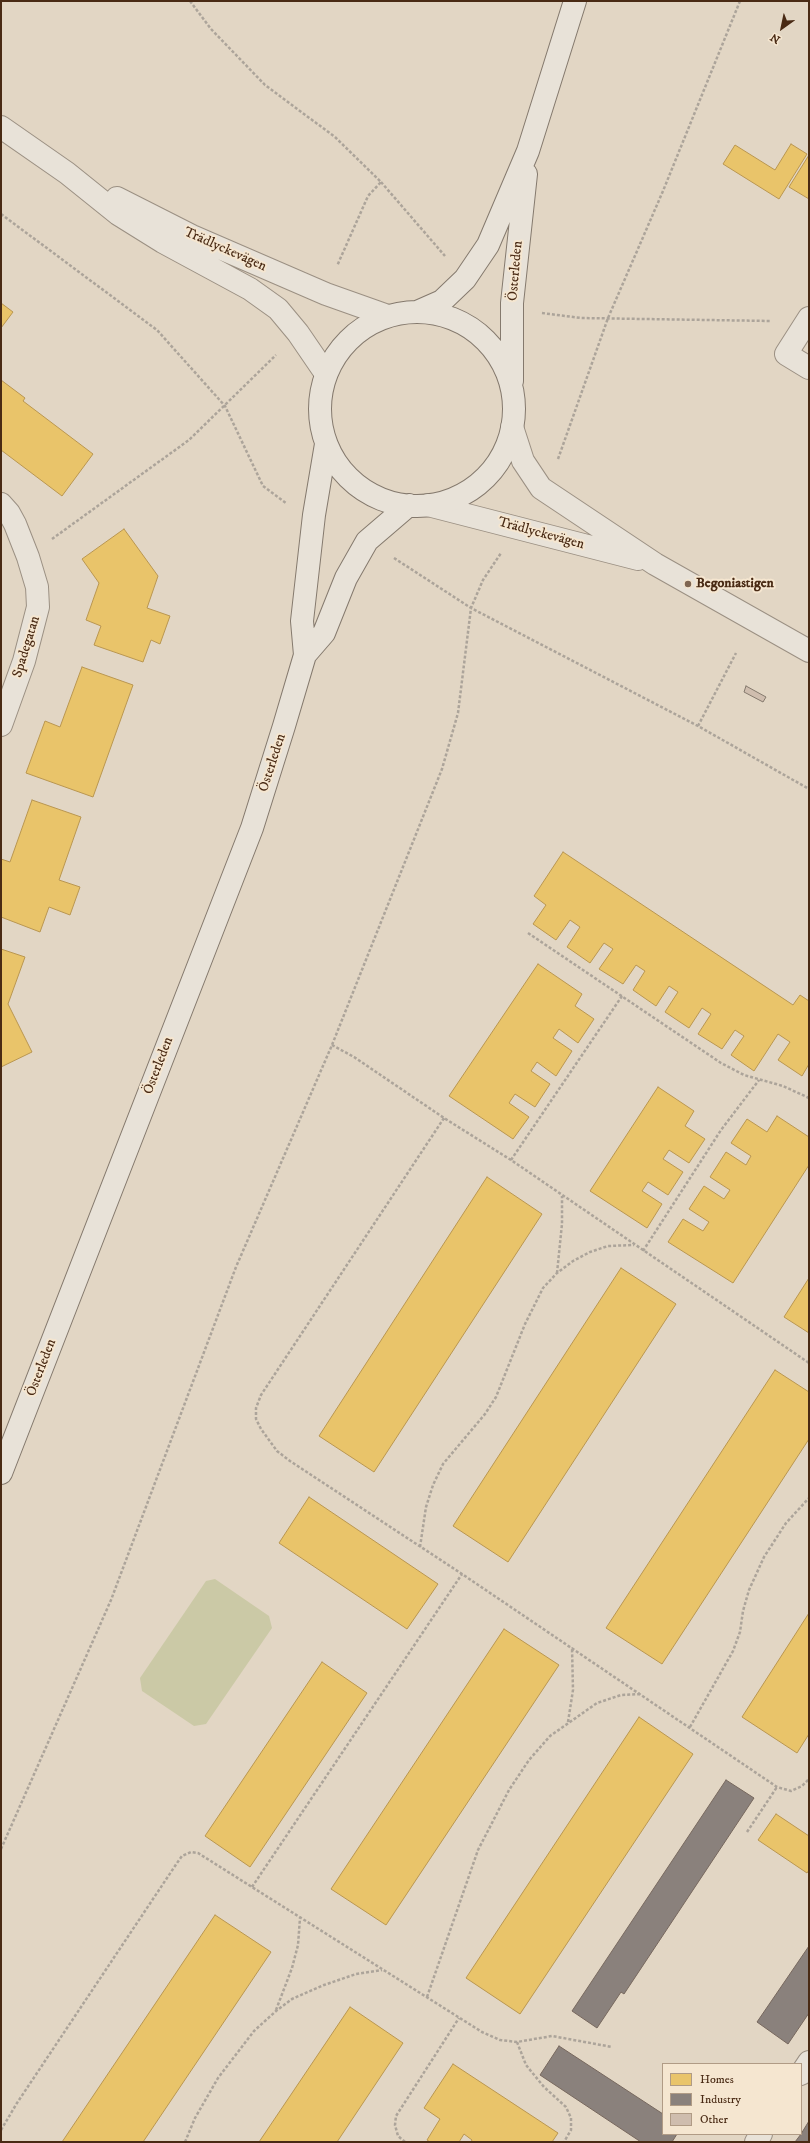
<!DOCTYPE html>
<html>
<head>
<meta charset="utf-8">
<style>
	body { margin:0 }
	#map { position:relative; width:810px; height:2143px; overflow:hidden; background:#e2d6c4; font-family:"IM FELL DW Pica",serif }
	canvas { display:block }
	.frame { position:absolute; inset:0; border:2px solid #492a14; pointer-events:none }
	.legend { position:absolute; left:662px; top:2063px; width:140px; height:72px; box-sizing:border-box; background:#f5e6d0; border:1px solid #b09b85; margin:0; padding:5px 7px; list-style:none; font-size:12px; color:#492a14 }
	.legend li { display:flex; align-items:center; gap:8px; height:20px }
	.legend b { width:20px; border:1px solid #b09b85 }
	.north { position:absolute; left:762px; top:8px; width:40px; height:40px; -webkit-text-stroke:3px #f5e6d0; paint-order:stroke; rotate:213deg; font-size:11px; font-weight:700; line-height:16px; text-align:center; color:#492a14 }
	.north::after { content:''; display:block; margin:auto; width:14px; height:18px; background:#492a14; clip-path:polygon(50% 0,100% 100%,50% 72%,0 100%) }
</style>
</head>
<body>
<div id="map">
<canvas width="810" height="2143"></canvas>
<div class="frame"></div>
<ul class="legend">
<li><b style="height:11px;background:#e9c46a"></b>Homes</li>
<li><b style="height:11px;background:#8a817c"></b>Industry</li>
<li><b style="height:11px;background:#cfbdae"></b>Other</li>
</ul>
<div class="north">N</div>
</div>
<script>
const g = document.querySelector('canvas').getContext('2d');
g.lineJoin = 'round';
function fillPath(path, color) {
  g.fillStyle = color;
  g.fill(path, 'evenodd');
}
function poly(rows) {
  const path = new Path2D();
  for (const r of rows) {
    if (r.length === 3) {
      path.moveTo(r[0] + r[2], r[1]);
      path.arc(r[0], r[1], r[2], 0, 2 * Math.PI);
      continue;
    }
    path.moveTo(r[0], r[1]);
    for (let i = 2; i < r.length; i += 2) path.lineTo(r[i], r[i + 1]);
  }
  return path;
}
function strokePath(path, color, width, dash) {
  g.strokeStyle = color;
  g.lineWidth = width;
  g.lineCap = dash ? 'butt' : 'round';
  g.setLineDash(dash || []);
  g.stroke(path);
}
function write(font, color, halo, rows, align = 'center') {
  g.font = font + ' "IM FELL DW Pica",serif';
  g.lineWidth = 4;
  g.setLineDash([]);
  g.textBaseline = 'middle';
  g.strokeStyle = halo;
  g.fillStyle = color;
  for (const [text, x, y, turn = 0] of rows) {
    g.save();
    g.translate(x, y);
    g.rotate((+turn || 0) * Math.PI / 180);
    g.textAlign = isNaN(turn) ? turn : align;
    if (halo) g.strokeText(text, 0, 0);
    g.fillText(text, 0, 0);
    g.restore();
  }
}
const green = poly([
	[215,1579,269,1616,272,1628,206,1724,194,1726,142,1691,140,1678,206,1581]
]);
const homes = poly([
	[791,144,807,154,779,199,723,164,735,145,775,170,791,144],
	[809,155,809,199,789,187,809,155],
	[1,303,13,312,1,328,1,303],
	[1,380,25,398,23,401,93,454,62,496,1,450,1,380],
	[124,529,158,576,147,608,170,616,160,644,151,640,143,662,94,645,101,626,86,620,99,583,82,559,124,529],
	[82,667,133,685,93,797,26,773,45,721,60,727,82,667],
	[32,800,81,817,59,880,80,887,70,915,49,907,40,932,1,917,1,859,10,862,32,800],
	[563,852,793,1005,800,995,809,1001,809,1064,802,1076,778,1060,790,1042,778,1034,754,1071,731,1055,744,1036,735,1030,722,1049,698,1034,711,1014,702,1008,689,1028,665,1012,678,992,669,986,656,1006,633,990,645,971,636,965,623,984,599,969,613,949,604,943,590,963,567,947,580,927,570,920,556,940,533,924,546,905,534,896,563,852],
	[1,949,25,957,8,1004,32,1052,1,1067,1,949],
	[538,964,582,994,575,1006,594,1019,578,1043,559,1029,553,1038,572,1051,556,1076,537,1062,531,1071,550,1084,535,1107,515,1094,509,1103,529,1117,513,1139,449,1096,538,964],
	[658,1087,694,1111,685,1126,705,1139,689,1163,669,1150,663,1159,683,1172,668,1195,648,1182,642,1191,662,1204,647,1228,590,1191,658,1087],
	[777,1116,809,1137,809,1165,733,1283,668,1242,683,1219,703,1231,709,1222,689,1209,704,1186,724,1199,730,1190,710,1177,726,1152,746,1165,751,1156,731,1143,747,1119,767,1132,777,1116],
	[487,1177,542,1214,374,1472,319,1436,487,1177],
	[621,1268,676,1304,508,1562,453,1526,621,1268],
	[809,1278,809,1333,784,1317,809,1278],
	[775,1370,809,1392,809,1439,662,1664,606,1628,775,1370],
	[309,1497,438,1584,407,1629,279,1543,309,1497],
	[809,1613,809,1734,797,1753,742,1717,809,1613],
	[504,1629,559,1665,386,1925,331,1889,504,1629],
	[322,1662,367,1693,250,1867,205,1836,322,1662],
	[639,1717,693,1754,520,2014,466,1978,639,1717],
	[776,1814,809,1836,809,1870,807,1873,758,1840,776,1814],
	[215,1915,271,1952,143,2142,62,2142,215,1915],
	[350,2007,403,2043,337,2142,259,2142,350,2007],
	[453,2064,558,2133,552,2142,471,2142,472,2140,464,2134,459,2142,430,2142,427,2140,440,2119,424,2108,453,2064]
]);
const industry = poly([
	[726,1780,754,1798,624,1994,621,1992,597,2028,572,2011,726,1780],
	[809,1946,809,2013,788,2044,757,2022,809,1946],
	[559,2046,663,2114,663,2134,677,2134,672,2142,641,2142,540,2075,559,2046],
	[809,2121,809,2142,795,2142,801,2134,809,2121]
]);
const building = poly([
	[746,686,766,697,763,702,744,692,746,686]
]);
const path = poly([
	[190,1,211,29,265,85,335,137,381,182,368,196,337,266],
	[381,182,445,256],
	[1,214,157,330,225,406,263,486,286,503],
	[542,313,581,318,771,321],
	[558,459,608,318,663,191,740,1],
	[52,539,189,440,276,355],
	[394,558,471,608,698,726,809,789],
	[698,726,736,653],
	[528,933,721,1063,744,1075,783,1086,809,1098],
	[332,1045,354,1057,444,1118,511,1160,809,1363],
	[444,1118,261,1395,256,1408,256,1419,261,1429,277,1451,290,1461,462,1574,777,1787,791,1791,802,1786,809,1779],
	[511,1160,622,996],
	[643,1251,721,1130,759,1080],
	[557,1273,562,1224,562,1196],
	[420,1547,426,1507,433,1485,443,1464,485,1414,496,1397,525,1324,543,1288,557,1273,573,1261,590,1252,608,1246,634,1245],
	[568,1722,573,1690,572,1647],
	[690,1727,733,1651,740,1632,743,1611,749,1590,764,1557,786,1523,809,1498],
	[747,1832,777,1787],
	[1,1849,111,1600,236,1267,332,1045,442,769,458,713,471,608,483,580,501,553],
	[252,1887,462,1574],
	[427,1997,478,1850,509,1790,529,1760,550,1736,597,1703,621,1695,640,1694],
	[276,2010,292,1968,298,1945,300,1918],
	[517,2042,526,2065,544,2087,566,2107,571,2118,571,2130,564,2142],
	[1,2130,17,2103,177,1863,182,1856,191,1852,198,1853,482,2032,500,2040,517,2042,552,2036,612,2047],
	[185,2142,195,2118,218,2078,254,2031,276,2011,292,1999,324,1985,356,1974,382,1970],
	[405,2142,398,2136,395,2125,396,2116,459,2018]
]);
const minor = poly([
	[809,318,786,354,809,368],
	[1,504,9,513,15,524,28,557,37,587,38,607,24,661,1,725],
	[801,2074,809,2062],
	[756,2142,761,2134]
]);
const tertiary = poly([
	[1,127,67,173,118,214,163,242,250,289,278,309,298,333,326,374],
	[117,198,192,236,326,294,388,316],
	[512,427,523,461,541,488,655,564,809,651],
	[428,505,638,559]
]);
const secondary = poly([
	[417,312,442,301,465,279,488,245,528,151,575,1],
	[417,409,97],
	[512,381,512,303,526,174],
	[305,655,324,633,346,578,367,541,409,505],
	[1,1473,252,828,284,726,305,655,302,621,314,515,326,444]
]);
const markers = [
	[688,584,4,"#7f6652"]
];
const streetNames = [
	["Trädlyckevägen",225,250,24],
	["Österleden",516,271,-85],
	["Trädlyckevägen",541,534,15],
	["Spadegatan",27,647,-73],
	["Österleden",273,763,-72],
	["Österleden",159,1066,-69],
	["Österleden",42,1368,-69]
];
const poiNames = [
	["Begoniastigen",696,584]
];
fillPath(green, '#cbc9a6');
fillPath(homes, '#e9c46a');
strokePath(homes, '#b99650', 1);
fillPath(industry, '#8a817c');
strokePath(industry, '#76675d', 1);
fillPath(building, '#cfbdae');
strokePath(building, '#84796d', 1);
strokePath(minor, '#9b9083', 24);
strokePath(tertiary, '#9b9083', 24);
strokePath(secondary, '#84796d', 24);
strokePath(path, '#aca49a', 2.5, [3, 2]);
strokePath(minor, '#e8e2d8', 22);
strokePath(tertiary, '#e8e2d8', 22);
strokePath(secondary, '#e8e2d8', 22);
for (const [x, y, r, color] of markers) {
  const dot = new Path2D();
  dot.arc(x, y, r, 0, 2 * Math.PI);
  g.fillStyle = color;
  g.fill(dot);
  strokePath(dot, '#f5e6d0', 1.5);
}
write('14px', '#492a14', '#f5e6d0', streetNames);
write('bold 14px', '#492a14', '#f5e6d0', poiNames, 'left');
</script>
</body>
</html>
